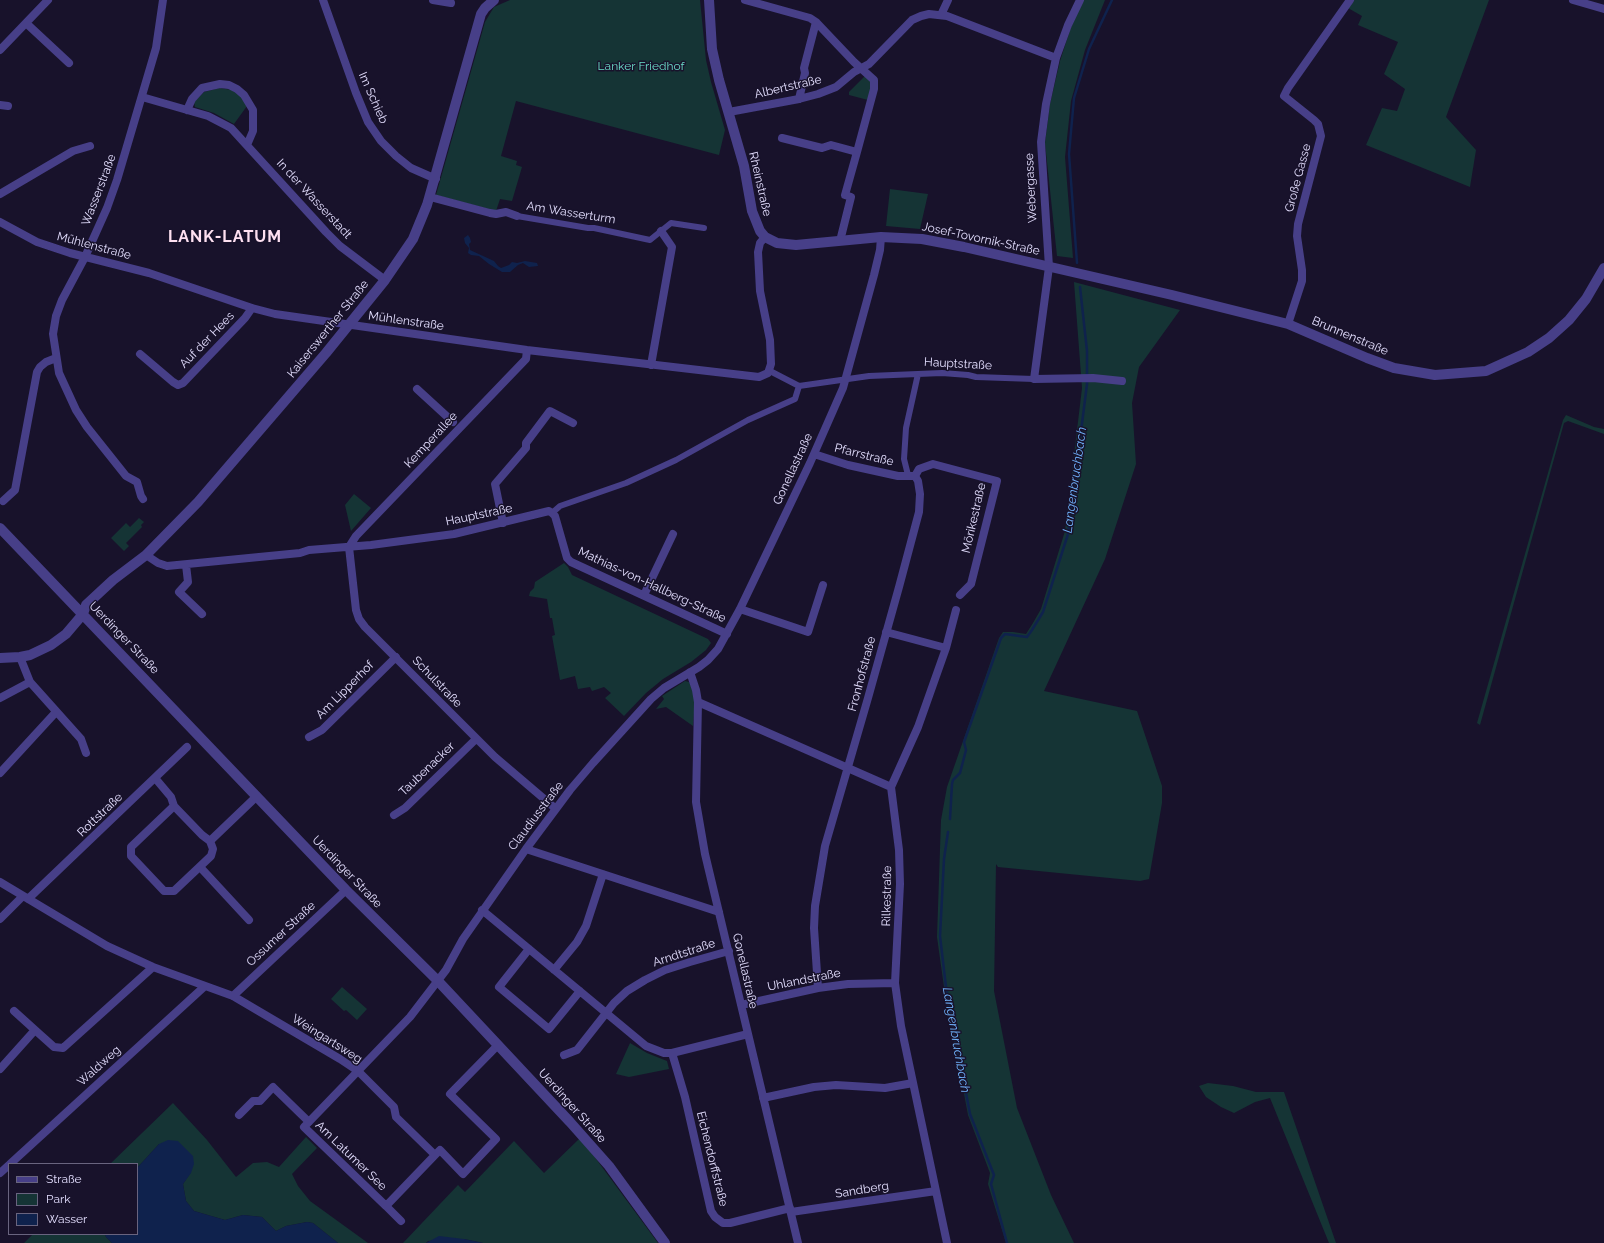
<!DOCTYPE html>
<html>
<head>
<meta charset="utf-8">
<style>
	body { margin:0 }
	#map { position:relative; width:1604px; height:1243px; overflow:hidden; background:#18122b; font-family:Raleway,sans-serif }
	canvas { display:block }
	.legend { position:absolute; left:8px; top:1163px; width:130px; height:72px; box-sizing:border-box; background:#18122b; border:1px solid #69647f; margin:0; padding:5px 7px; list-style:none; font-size:12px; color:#e3defe }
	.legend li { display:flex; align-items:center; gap:8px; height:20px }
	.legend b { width:20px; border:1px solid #69647f }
</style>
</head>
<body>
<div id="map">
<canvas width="1604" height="1243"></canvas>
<ul class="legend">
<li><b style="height:5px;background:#473f88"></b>Straße</li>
<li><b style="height:11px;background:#153435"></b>Park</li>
<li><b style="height:11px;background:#0f224d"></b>Wasser</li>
</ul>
</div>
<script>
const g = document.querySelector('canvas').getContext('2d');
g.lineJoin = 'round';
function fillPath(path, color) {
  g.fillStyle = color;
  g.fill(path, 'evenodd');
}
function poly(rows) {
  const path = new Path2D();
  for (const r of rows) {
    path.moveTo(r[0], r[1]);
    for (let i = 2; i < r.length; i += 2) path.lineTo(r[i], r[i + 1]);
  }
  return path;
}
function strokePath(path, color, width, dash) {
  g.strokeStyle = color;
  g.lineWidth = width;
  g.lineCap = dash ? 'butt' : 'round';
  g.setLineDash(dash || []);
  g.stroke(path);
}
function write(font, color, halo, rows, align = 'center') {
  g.font = font + ' Raleway,sans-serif';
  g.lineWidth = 3;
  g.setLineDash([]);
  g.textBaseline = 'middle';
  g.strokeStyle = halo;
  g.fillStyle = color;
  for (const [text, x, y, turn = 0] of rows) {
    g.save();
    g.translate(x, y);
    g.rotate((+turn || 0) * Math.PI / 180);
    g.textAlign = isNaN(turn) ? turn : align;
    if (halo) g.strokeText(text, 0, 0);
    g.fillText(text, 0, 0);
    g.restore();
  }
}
const green = poly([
	[510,0,700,0,706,60,711,82,725,130,719,155,516,101,501,156,517,161,516,165,522,167,512,201,500,199,496,211,436,195,485,22,494,7],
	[1083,0,1105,0,1085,50,1071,101,1065,157,1073,258,1057,256,1045,143,1050,104,1060,61,1071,27],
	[1354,0,1489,0,1446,117,1476,150,1470,187,1366,145,1382,108,1397,111,1405,89,1384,74,1398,42,1358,25,1362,16,1348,8],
	[866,75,872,84,868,100,849,95,849,92],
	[220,88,232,90,241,96,247,106,234,124,214,113,195,107,194,102,204,92],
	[890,189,928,194,920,229,886,226],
	[1074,282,1180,310,1139,367,1132,403,1136,464,1105,559,1044,691,1137,711,1162,786,1162,803,1149,879,1140,881,998,867,996,864,994,991,1017,1108,1051,1195,1074,1243,1006,1243,988,1184,990,1173,968,1115,944,987,937,937,941,820,947,787,999,638,1003,632,1013,632,1026,634,1033,623,1041,609,1065,531,1082,388],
	[1566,415,1594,427,1604,429,1604,434,1568,421,1564,423,1480,725,1477,723,1563,420],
	[354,494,371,508,351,531,345,505],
	[139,518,144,522,141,525,142,527,126,543,129,546,124,551,111,538,126,523,130,527],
	[564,563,568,567,572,575,708,639,711,643,706,650,691,662,663,679,646,693,624,716,605,698,611,693,604,687,592,691,590,687,578,689,575,676,560,680,552,636,555,635,552,618,550,618,547,599,529,596,530,592,534,588,535,582],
	[685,681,689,682,692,687,695,700,693,726,666,707,656,709,664,699,662,696],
	[342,987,367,1009,357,1020,346,1010,344,1011,331,999],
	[630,1043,647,1053,667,1061,669,1069,629,1077,616,1074],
	[1208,1083,1233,1086,1256,1092,1284,1092,1336,1243,1329,1243,1270,1098,1255,1102,1234,1113,1221,1107,1206,1097,1199,1086],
	[173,1103,207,1140,236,1177,253,1163,267,1162,279,1167,306,1137,317,1148,292,1174,298,1186,310,1201,368,1243,338,1243,313,1223,307,1222,286,1226,276,1231,262,1217,243,1215,225,1220,194,1211,186,1201,183,1184,191,1172,159,1144,137,1168,137,1164,110,1164],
	[579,1139,591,1152,658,1243,483,1243,464,1239,428,1241,426,1243,403,1243,458,1185,465,1192,514,1141,544,1173],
	[33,1234,105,1234,106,1237,112,1243,24,1243]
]);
const water = poly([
	[468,235,470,238,471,242,469,244,470,250,494,261,498,266,501,268,509,265,512,262,517,263,525,261,537,263,538,266,529,267,523,263,518,265,510,272,502,272,489,264,479,256,471,255,468,253,469,248,465,243,464,238],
	[168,1140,178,1141,193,1156,194,1164,191,1173,183,1184,186,1201,194,1211,225,1220,243,1215,262,1217,276,1231,286,1226,307,1222,313,1223,338,1243,112,1243,106,1237,105,1234,137,1234,137,1168,159,1144],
	[439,1236,464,1239,483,1243,426,1243]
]);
const stream = poly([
	[1077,263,1069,154,1074,98,1089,49,1112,0],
	[950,819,952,784,953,780,960,773,966,750,964,742,1001,638,1005,634,1027,637,1032,630,1043,612,1068,534,1087,384,1087,351,1080,287],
	[948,832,944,859,940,936,946,987,970,1114,994,1175,991,1184,1007,1243]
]);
const pedestrian = poly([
	[517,216,588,228,594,228,650,240,671,223,704,228],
	[770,371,799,386,869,376,942,373,968,375,976,377,1034,379],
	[908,475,904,459,906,428,918,374],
	[552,513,560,506,626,483,676,460,748,420,795,399,799,386]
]);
const minor = poly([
	[323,0,356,93,368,122,381,141,396,156,411,168,436,179],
	[433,0,451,3],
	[745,0,810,18,816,22,854,62,874,80,874,89,857,152,831,145,822,148,782,138],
	[1080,0,1068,25,1056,58,1046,104,1041,142,1049,267,1034,379,1093,378,1122,381],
	[1573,0,1604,9],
	[941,15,948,0],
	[26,23,69,63],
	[0,50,48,0],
	[142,97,208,116,231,128,326,232,340,246,385,280],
	[799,99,805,73,804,68,816,22],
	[0,105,8,106],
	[187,110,192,99,202,88,220,84,229,85,237,89,244,95,253,110,253,131,247,145],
	[729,112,799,99,818,94,836,87,854,72,869,64,912,20,921,16,929,14,947,16,1056,58],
	[0,194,73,151,90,146],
	[430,197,490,213,496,214,506,212,517,216],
	[0,222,37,242,70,253,149,273,252,308,275,314,527,350,759,377,768,373,771,364,770,340,760,291,758,252,760,243,765,237],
	[840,241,851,197,845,195,857,152],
	[1288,324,1302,281,1302,270,1297,236,1298,224,1321,136,1318,124,1314,120,1284,96,1288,88,1350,0],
	[140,354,173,382,178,385,183,383,245,318,252,308],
	[651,365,672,247,661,231],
	[417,389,453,422],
	[814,454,848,465,898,476,915,476,918,481,920,494,919,512,899,587,868,698,825,846,815,906,814,928,818,988],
	[915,476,919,469,933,464,997,481,971,584,960,595],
	[143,499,141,496,137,482,126,476,87,427,76,410,59,373,53,334,56,316,62,300,85,257,107,208,117,180,156,48,163,0],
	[3,501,15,490,37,372,40,367,46,362,56,358],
	[503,523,495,484,526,448,526,443,550,411,573,423],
	[349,547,356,610,359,619,365,627,495,757,556,809],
	[349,547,356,536,526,359,527,350],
	[146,555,158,563,167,566,300,553,309,550,371,545,454,534,549,511,552,513,555,516,567,558,571,562,727,634],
	[186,565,188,582,179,592,202,614],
	[644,595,673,534],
	[740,609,808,632,823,585],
	[886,632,946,648],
	[20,657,30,682,81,739,86,753],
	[690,672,696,690,698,702,891,787,899,850,900,884,895,983,901,1026,947,1243],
	[0,698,30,682],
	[698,702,696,802,705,854,798,1243],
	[309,737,322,730,396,657],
	[0,773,56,712],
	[155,778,171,797,174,806,202,835,210,841,257,796],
	[891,787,918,727,946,648,956,610],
	[174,806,131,847,131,856,164,891,174,891,211,856,213,849,210,841],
	[394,815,405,808,476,739],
	[526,849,719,912],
	[200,867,249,920],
	[0,882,107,946,153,967,233,996,340,1059,358,1071,394,1107,396,1117,435,1155,440,1150,463,1174,496,1139,450,1094,497,1046],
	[28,899,187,747],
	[482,910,646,1046,664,1053,672,1053,748,1034],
	[0,919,23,896],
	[529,949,499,987,549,1029,580,991],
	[554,970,577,942,586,926,603,874],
	[233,996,346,890],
	[741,1005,818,988,848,984,895,983],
	[14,1011,35,1030],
	[672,1053,685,1097,711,1211,715,1217,723,1223,730,1223,790,1208],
	[564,1055,577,1050,614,1003,627,991,645,980,665,970,690,962,729,951],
	[0,1069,35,1030,54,1047,63,1048,153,967],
	[763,1098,814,1087,836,1085,885,1088,913,1083],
	[239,1115,253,1101,260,1101,273,1087,309,1122],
	[435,1155,386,1206,304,1127,410,1017,446,970,463,939,526,849,570,790,593,763,651,699,664,688,699,667,708,660,718,649,740,609,810,463,843,388,874,275,880,250,881,237],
	[10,1164,205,986],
	[0,1173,9,1165],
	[386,1206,401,1221],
	[791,1212,936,1191]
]);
const tertiary = poly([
	[709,0,712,49,719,80,744,166,752,211,760,231,765,237,777,243,796,245,881,237,922,239,964,247,1172,295,1288,324,1367,358,1394,368,1435,375,1486,371,1528,352,1549,338,1569,320,1586,299,1604,268],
	[0,528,346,890,438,981,570,1122,609,1166,665,1243],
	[0,658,20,657,30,655,51,645,66,634,83,614,86,605,113,580,146,555,198,502,326,353,385,280,413,239,427,205,481,14,485,8,494,0]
]);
const parkNames = [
	["Lanker Friedhof",641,66]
];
const streetNames = [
	["Albertstraße",788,87,-13],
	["Im Schieb",373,98,66],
	["Große Gasse",1298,178,-75],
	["Rheinstraße",760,184,77],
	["Webergasse",1031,188,-93],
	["Wasserstraße",99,190,-69],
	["In der Wasserstadt",314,199,47],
	["Am Wasserturm",571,213,9],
	["Josef-Tovornik-Straße",981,239,12],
	["Mühlenstraße",94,246,15],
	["Mühlenstraße",406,321,8],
	["Kaiserswerther Straße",328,329,-51],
	["Brunnenstraße",1350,336,23],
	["Auf der Hees",207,340,-46],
	["Hauptstraße",958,364,3],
	["Kemperallee",431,440,-47],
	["Pfarrstraße",864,455,14],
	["Gonellastraße",793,469,-65],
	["Hauptstraße",479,515,-12],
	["Mörikestraße",974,518,-77],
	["Mathias-von-Hallberg-Straße",652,585,25],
	["Uerdinger Straße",124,638,46],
	["Fronhofstraße",862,674,-75],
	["Schulstraße",437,682,46],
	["Am Lipperhof",345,690,-45],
	["Taubenacker",427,769,-44],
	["Rottstraße",100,815,-44],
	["Claudiusstraße",536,816,-53],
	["Uerdinger Straße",347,872,46],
	["Rilkestraße",887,896,-89],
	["Ossumer Straße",281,934,-43],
	["Arndtstraße",684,953,-18],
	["Gonellastraße",745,971,77],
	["Uhlandstraße",804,980,-11],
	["Weingartsweg",327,1039,32],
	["Waldweg",99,1066,-42],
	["Uerdinger Straße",572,1106,48],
	["Am Latumer See",351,1156,44],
	["Eichendorffstraße",712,1159,76],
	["Sandberg",862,1190,-9]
];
const waterNames = [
	["Langenbruchbach",1075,480,-82],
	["Langenbruchbach",956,1040,80]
];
const districtNames = [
	["LANK-LATUM",225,237]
];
fillPath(green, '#153435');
fillPath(water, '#0f224d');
strokePath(stream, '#0f224d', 2.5);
strokePath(pedestrian, '#473f88', 6);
strokePath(minor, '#473f88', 8);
strokePath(tertiary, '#473f88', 10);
write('12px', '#6addc8', '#18122b', parkNames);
write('12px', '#e3defe', '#18122b', streetNames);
write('italic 13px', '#6fb1fa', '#18122b', waterNames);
g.letterSpacing = '1px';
write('bold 16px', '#fee0f1', '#18122b', districtNames);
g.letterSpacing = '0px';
</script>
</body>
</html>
